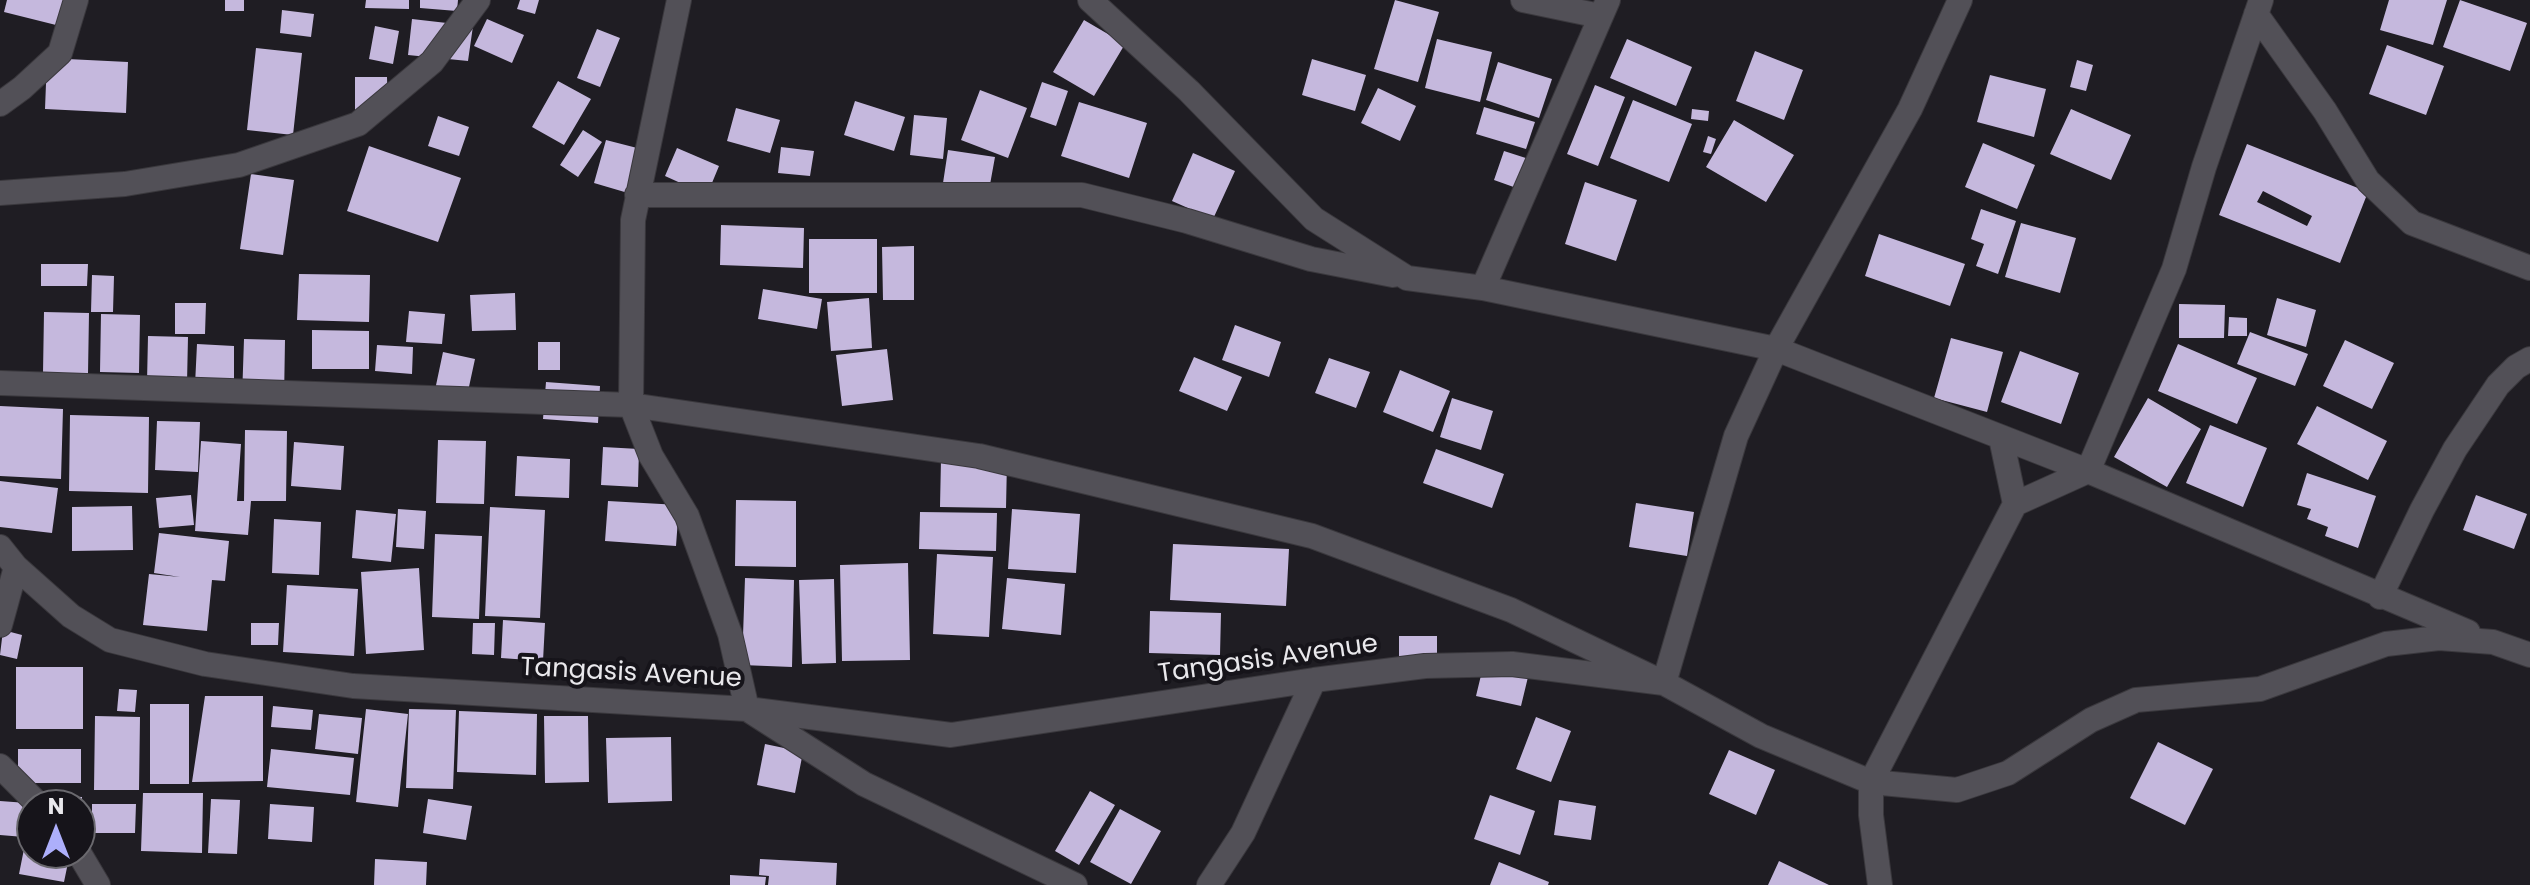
<!DOCTYPE html>
<html>
<head>
<meta charset="utf-8">
<style>
	body { margin:0 }
	#map { position:relative; width:2530px; height:885px; overflow:hidden; background:#1f1d23; font-family:Poppins,sans-serif }
	canvas { display:block }
	.north { position:absolute; left:16px; top:789px; width:80px; height:80px; box-sizing:border-box; background:#16141a; border:2px solid #6a696e; border-radius:50%; rotate:0deg; font-size:22px; font-weight:700; line-height:32px; text-align:center; color:#e9e8ec }
	.north::after { content:''; display:block; margin:auto; width:28px; height:36px; background:#adaffb; clip-path:polygon(50% 0,100% 100%,50% 72%,0 100%) }
</style>
</head>
<body>
<div id="map">
<canvas width="2530" height="885"></canvas>
<div class="north">N</div>
</div>
<script>
const g = document.querySelector('canvas').getContext('2d');
g.lineJoin = 'round';
function fillPath(path, color) {
  g.fillStyle = color;
  g.fill(path, 'evenodd');
}
function poly(rows) {
  const path = new Path2D();
  for (const r of rows) {
    path.moveTo(r[0], r[1]);
    for (let i = 2; i < r.length; i += 2) path.lineTo(r[i], r[i + 1]);
  }
  return path;
}
function strokePath(path, color, width, dash) {
  g.strokeStyle = color;
  g.lineWidth = width;
  g.lineCap = dash ? 'butt' : 'round';
  g.setLineDash(dash || []);
  g.stroke(path);
}
function write(font, color, halo, rows, align = 'center') {
  g.font = font + ' Poppins,sans-serif';
  g.lineWidth = 8;
  g.setLineDash([]);
  g.textBaseline = 'middle';
  g.strokeStyle = halo;
  g.fillStyle = color;
  for (const [text, x, y, turn = 0] of rows) {
    g.save();
    g.translate(x, y);
    g.rotate((+turn || 0) * Math.PI / 180);
    g.textAlign = isNaN(turn) ? turn : align;
    if (halo) g.strokeText(text, 0, 0);
    g.fillText(text, 0, 0);
    g.restore();
  }
}
const building = poly([
	[7,0,71,0,64,27,4,12],
	[225,0,244,0,244,11,225,11],
	[366,0,409,0,409,9,365,8],
	[420,0,458,0,457,11,420,8],
	[520,0,539,0,535,14,517,9],
	[1395,0,1439,12,1418,82,1374,69],
	[2389,0,2447,0,2433,45,2380,30],
	[2460,0,2527,23,2510,71,2443,47],
	[282,10,314,14,311,37,280,33],
	[412,19,473,26,468,61,408,55],
	[487,19,524,35,512,63,474,46],
	[1084,20,1125,44,1094,96,1053,72],
	[375,26,399,31,393,64,369,59],
	[597,29,620,38,600,87,577,78],
	[1437,39,1492,52,1480,102,1425,88],
	[1627,39,1692,67,1676,106,1610,78],
	[2387,45,2444,66,2426,115,2369,94],
	[256,48,302,53,293,135,247,130],
	[1755,51,1803,70,1784,120,1736,101],
	[47,58,128,62,126,113,45,109],
	[1312,59,1366,75,1355,111,1302,95],
	[2077,60,2093,65,2086,91,2070,87],
	[1498,62,1552,79,1539,118,1486,100],
	[1990,75,2046,89,2034,137,1977,122],
	[355,77,387,77,388,112,355,113],
	[558,81,591,99,564,145,532,127],
	[1042,82,1068,91,1056,126,1030,117],
	[1595,85,1625,97,1598,166,1567,154],
	[1378,88,1416,106,1400,141,1361,123],
	[980,90,1027,108,1008,158,961,140],
	[1633,100,1692,124,1669,182,1610,158],
	[855,101,905,117,894,151,844,135],
	[1079,102,1147,123,1129,178,1061,156],
	[1484,107,1535,122,1526,149,1476,134],
	[736,108,780,120,770,153,727,141],
	[1692,109,1709,111,1708,121,1691,119],
	[2071,109,2131,135,2111,180,2050,154],
	[914,115,947,118,943,159,910,155],
	[438,116,469,127,459,156,428,146],
	[1734,120,1794,155,1766,202,1706,167],
	[583,130,602,142,578,177,560,165],
	[1708,136,1716,139,1711,154,1703,152],
	[606,140,641,149,628,193,594,183],
	[1983,143,2035,165,2017,209,1965,187],
	[2247,144,2368,192,2340,263,2219,215],
	[2263,191,2312,216,2307,226,2257,202],
	[369,146,461,178,438,242,347,211],
	[781,147,814,151,810,176,778,173],
	[677,148,719,166,707,195,665,176],
	[948,150,995,157,989,190,943,183],
	[1504,151,1532,160,1522,190,1494,180],
	[1193,153,1235,171,1213,219,1172,201],
	[251,174,294,180,283,255,240,249],
	[1585,182,1637,200,1616,261,1565,244],
	[1981,209,2016,221,1998,274,1976,266,1984,244,1971,239],
	[2021,223,2076,238,2060,293,2005,277],
	[721,225,804,228,803,268,720,265],
	[1879,234,1965,264,1950,306,1865,276],
	[809,239,877,239,877,293,809,293],
	[914,246,914,300,883,300,882,247],
	[41,264,88,264,87,286,41,286],
	[299,274,370,275,369,322,297,320],
	[92,275,114,276,113,312,91,312],
	[763,289,822,299,817,329,758,319],
	[515,293,516,330,472,331,470,295],
	[869,298,872,348,831,351,827,302],
	[2277,298,2316,310,2306,347,2267,335],
	[175,303,206,303,205,334,175,334],
	[2179,304,2225,305,2224,338,2179,338],
	[409,311,445,314,442,344,406,342],
	[44,312,89,313,88,374,43,373],
	[101,314,140,315,139,373,100,372],
	[2229,317,2247,318,2247,336,2228,336],
	[1235,325,1281,342,1269,377,1222,360],
	[312,330,369,331,369,369,312,369],
	[2250,332,2308,354,2295,386,2237,364],
	[148,336,188,337,187,383,147,382],
	[1951,338,2003,352,1987,412,1934,398],
	[244,339,285,340,284,399,242,398],
	[2345,340,2394,363,2372,409,2323,386],
	[538,342,560,342,560,370,538,370],
	[197,344,234,346,234,386,195,385],
	[2178,344,2257,378,2237,424,2158,391],
	[377,345,413,347,412,374,375,371],
	[887,349,893,400,842,406,836,355],
	[2020,351,2079,373,2061,424,2001,402],
	[443,352,475,359,467,396,435,390],
	[1194,357,1242,377,1227,411,1179,391],
	[1329,358,1370,372,1356,408,1315,393],
	[1400,370,1450,391,1433,432,1383,412],
	[546,382,600,386,598,423,543,419],
	[1452,398,1493,411,1481,450,1440,437],
	[2148,398,2201,429,2167,487,2114,457],
	[0,406,63,409,61,479,0,476],
	[2317,406,2387,441,2368,480,2297,444],
	[70,415,149,417,148,493,69,491],
	[157,421,200,422,198,472,155,470],
	[2210,425,2267,448,2243,507,2186,483],
	[245,430,287,431,286,501,251,501,248,535,195,531,201,441,241,444,237,501,244,501],
	[438,440,486,441,484,504,436,503],
	[294,442,344,446,341,490,291,486],
	[603,447,639,449,638,487,601,485],
	[1436,449,1504,474,1492,508,1423,483],
	[517,456,570,459,569,498,515,496],
	[941,459,1007,461,1006,508,940,507],
	[2307,473,2376,496,2358,548,2325,536,2328,527,2307,519,2311,509,2297,505],
	[0,481,58,488,52,533,0,527],
	[191,495,194,525,159,528,156,498],
	[2476,495,2527,514,2514,549,2463,530],
	[736,500,796,501,796,567,735,566],
	[608,501,679,505,676,546,605,541],
	[1636,503,1694,512,1687,556,1629,547],
	[132,506,133,550,72,551,72,507],
	[490,507,545,510,540,618,485,616],
	[398,509,426,511,424,549,396,547],
	[1012,509,1080,514,1076,573,1008,569],
	[356,510,396,514,391,562,352,558],
	[920,512,997,513,996,551,919,549],
	[274,519,321,522,319,575,272,573],
	[159,533,229,541,225,581,212,580,207,631,143,625,149,574,180,577,154,573],
	[435,534,482,536,479,619,432,617],
	[1173,544,1289,549,1286,606,1170,600],
	[937,554,993,557,989,637,933,634],
	[908,563,910,660,842,661,840,565],
	[419,568,424,650,366,654,361,572],
	[745,578,794,580,792,667,742,665],
	[1007,578,1065,584,1061,635,1002,629],
	[834,579,836,663,802,664,799,580],
	[287,585,358,589,354,656,283,652],
	[1150,611,1221,613,1220,655,1149,653],
	[503,620,545,623,543,661,501,658],
	[251,623,279,623,278,645,251,645],
	[473,623,495,623,494,655,472,654],
	[3,630,22,635,17,659,0,655],
	[1399,636,1437,636,1437,658,1399,659],
	[16,667,83,667,83,729,16,729],
	[1483,667,1528,677,1521,706,1476,696],
	[119,689,137,690,135,712,117,711],
	[205,696,263,696,263,781,192,782],
	[150,704,189,704,189,784,150,784],
	[273,706,313,710,311,730,271,727],
	[366,709,408,714,398,807,356,802],
	[409,709,456,710,453,789,406,788],
	[459,711,537,714,536,775,457,772],
	[319,714,362,718,358,754,315,749],
	[95,716,140,717,139,790,94,790],
	[544,716,588,716,589,782,545,783],
	[1536,717,1571,731,1551,782,1516,769],
	[671,737,672,801,608,803,606,738],
	[2158,742,2213,769,2185,825,2130,798],
	[765,744,803,752,795,793,757,785],
	[18,749,81,749,81,783,18,783],
	[271,749,354,758,350,795,267,787],
	[1729,750,1775,770,1756,815,1709,794],
	[1090,791,1115,805,1079,865,1055,851],
	[143,793,203,793,202,853,141,851],
	[1490,795,1535,811,1520,855,1474,839],
	[59,796,82,797,82,805,59,805],
	[211,799,240,800,237,854,208,853],
	[428,799,472,806,466,840,423,833],
	[1559,800,1596,806,1591,840,1554,835],
	[0,801,27,803,24,837,0,835],
	[92,804,136,804,135,833,92,833],
	[270,804,314,807,312,842,268,839],
	[1120,809,1161,831,1131,884,1090,862],
	[27,834,32,835,32,853,70,853,64,882,19,874],
	[375,859,427,862,426,885,374,885],
	[760,859,837,863,836,885,768,885,769,876,759,875],
	[1779,861,1829,885,1768,885],
	[1499,862,1549,882,1548,885,1490,885],
	[730,875,766,877,765,885,730,885]
]);
const minor = poly([
	[679,0,633,220,631,405,651,456,687,516,730,634,747,709,864,784,1075,885],
	[1090,0,1189,91,1314,219,1407,278,1483,288,1776,349,2088,471,2468,632],
	[1523,0,1600,16],
	[2256,14,2325,111,2368,181,2412,223,2530,268],
	[0,104,22,88,60,53,76,0],
	[0,193,125,184,239,165,358,124,432,62,478,0],
	[637,195,1082,195,1187,221,1311,259,1393,275],
	[1483,288,1608,0],
	[0,383,631,405,979,456,1312,536,1511,610,1664,683,1736,436,1776,349,1910,109,1960,0],
	[2001,438,2015,504],
	[0,547,16,567,71,616,110,640,205,664,353,686,747,709,951,735,1314,680,1425,666,1512,664,1664,683,1761,736,1871,782,1957,790,2008,773,2091,720,2136,700,2260,689,2386,644,2439,638,2493,642,2530,655],
	[2380,597,2422,510,2455,449,2498,385,2516,367,2530,359],
	[0,625,16,567],
	[0,766,39,805],
	[79,853,98,885],
	[1209,885,1243,833,1314,680],
	[1880,885,1871,815,1871,782,2015,504,2088,471,2174,269,2204,167,2261,0]
]);
const streetNames = [
	["Tangasis Avenue",1268,660,-8],
	["Tangasis Avenue",631,674,3]
];
fillPath(building, '#c5b8dd');
strokePath(minor, '#3a383d', 26);
strokePath(minor, '#525057', 24);
write('26px', '#e9e8ec', '#16141a', streetNames);
</script>
</body>
</html>
